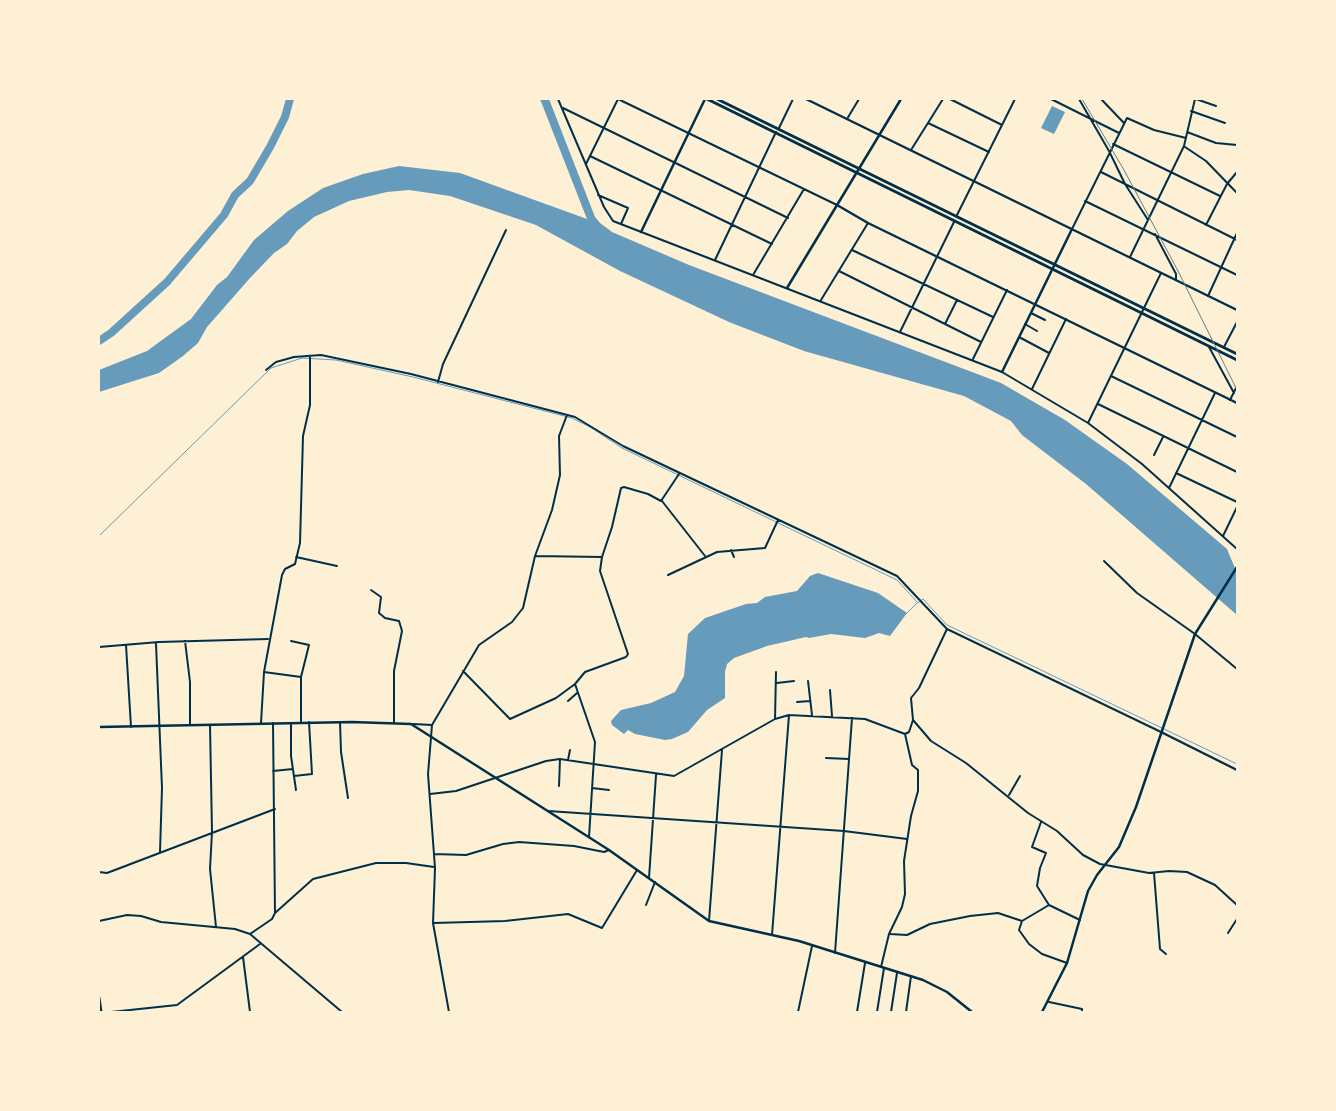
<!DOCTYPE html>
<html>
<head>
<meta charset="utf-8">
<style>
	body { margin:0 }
	#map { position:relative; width:1336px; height:1111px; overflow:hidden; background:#fdf0d5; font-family:Signika,sans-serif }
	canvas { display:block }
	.frame { position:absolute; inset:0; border:100px solid #fdf0d5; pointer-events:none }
</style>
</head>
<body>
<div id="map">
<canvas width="1336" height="1111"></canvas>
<div class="frame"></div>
</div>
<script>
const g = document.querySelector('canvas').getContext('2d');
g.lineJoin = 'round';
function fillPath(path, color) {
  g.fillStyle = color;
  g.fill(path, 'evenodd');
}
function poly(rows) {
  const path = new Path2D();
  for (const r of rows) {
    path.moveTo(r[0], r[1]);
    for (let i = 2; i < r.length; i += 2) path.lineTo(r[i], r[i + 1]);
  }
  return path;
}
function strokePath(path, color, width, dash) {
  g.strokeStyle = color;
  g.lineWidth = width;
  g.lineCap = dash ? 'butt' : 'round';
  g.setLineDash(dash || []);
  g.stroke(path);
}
const water = poly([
	[540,99,549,99,595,217,600,223,612,232,689,265,1001,383,1065,420,1127,464,1227,549,1237,573,1237,615,1086,484,1022,435,1011,421,964,396,804,351,729,322,620,271,536,225,450,196,409,190,387,192,349,201,314,217,297,231,287,244,274,253,250,278,207,327,198,343,183,356,159,373,99,392,99,370,147,351,191,319,217,285,227,277,254,240,288,211,323,188,363,174,399,166,460,173,587,219],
	[1052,106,1065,112,1054,134,1041,128],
	[818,573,878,593,907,613,890,636,879,633,865,638,831,634,809,638,806,637,767,646,734,658,727,664,725,672,725,698,707,710,688,732,672,739,665,740,635,734,628,730,624,734,612,725,611,721,621,710,651,703,675,692,684,676,688,634,705,618,746,604,757,603,765,597,797,591,810,576]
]);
const stream = poly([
	[99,536,271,368,302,358,336,360,413,377,572,418,590,427,622,448,897,580,918,603,923,599,947,625,1237,764],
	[907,613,917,603]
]);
const river = poly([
	[99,341,111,333,167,282,224,215,235,195,250,181,270,147,285,117,290,99]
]);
const minor = poly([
	[558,99,604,207,613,221,1002,372,1088,423,1142,464,1237,549],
	[618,99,837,205],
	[950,99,1002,125],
	[1051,99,1119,133],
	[1079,99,1109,151,1125,184,1148,220],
	[1101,99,1124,123],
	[1196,99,1216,106],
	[563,108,788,218],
	[1191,111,1225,123],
	[847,119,859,99],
	[928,123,989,152],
	[779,128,793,99],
	[1187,132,1216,143,1237,145],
	[1113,144,1220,196],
	[1185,147,1206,161,1237,193],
	[911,150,943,99],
	[590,156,772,244],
	[586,164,618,99],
	[1101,172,1237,240],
	[598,195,628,208,621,224],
	[1085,201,1237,275],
	[957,215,1015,99],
	[1206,225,1227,184,1237,172],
	[1072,229,1127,118,1154,130,1186,138],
	[1155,234,1176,274,1176,279],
	[852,250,993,317],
	[1130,257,1184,146,1195,99],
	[715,260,776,132],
	[839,271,981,342],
	[753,275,804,189],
	[1208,296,1237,233],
	[821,300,868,223],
	[1031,313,1045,320],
	[945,324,957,300],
	[1025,324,1037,331],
	[900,332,954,222],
	[1019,337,1049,353],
	[1209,347,1234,393],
	[1224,347,1237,322],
	[973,359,1007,290],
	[266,370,276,362,294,357,321,355,411,374,575,417,623,446,897,576,947,629,1161,732],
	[1111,376,1237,437],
	[438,382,443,364,506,230],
	[1032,389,1066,319],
	[1230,400,1237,386],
	[1098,404,1237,472],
	[1088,423,1161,273],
	[1154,455,1163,437],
	[1176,473,1237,502],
	[1169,488,1215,393],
	[662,501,705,556],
	[1223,536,1237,507],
	[731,550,734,557],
	[535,556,602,557],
	[296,557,337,566],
	[1104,561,1137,593,1195,634,1237,669],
	[668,575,717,552,765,548,778,520],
	[371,590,381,597,379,613,385,618,399,621,402,631,394,671,394,723],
	[947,629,919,688,911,698,913,720,931,741,966,763,1028,813,1057,831,1083,855,1100,864,1149,873,1169,871,1187,872,1215,885,1237,905],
	[185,641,190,682,190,725],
	[156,644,162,788,160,852],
	[126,645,131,727],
	[99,647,159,642,268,639],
	[463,671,510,719,556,698,575,684,585,672,626,657,628,654,600,571,602,557,612,527,621,488,624,487,648,494,661,501,679,474],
	[264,672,301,677,309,645,291,641],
	[301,677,301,722],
	[808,681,812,715],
	[777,683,794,681],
	[575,684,595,742,589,837],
	[830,690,832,716],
	[568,701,577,693],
	[797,702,810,701],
	[775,719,776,672],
	[340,722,341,752,348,798],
	[261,723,264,672,282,575,285,569,295,564,300,543,303,436,310,405,310,356],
	[273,723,275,913],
	[291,723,291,756,296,790],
	[413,724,432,725],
	[210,725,212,832,210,869,216,927],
	[905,734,909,732,913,720],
	[826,758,849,759],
	[568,760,570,750],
	[273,771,293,769],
	[294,776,312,774,309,722],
	[559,786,560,759],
	[592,788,609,790],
	[430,794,456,791,546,761,560,759,674,776,775,719,789,715,865,719,905,734],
	[1009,795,1020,776],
	[548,811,844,831,907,839],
	[1041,822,1032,847,1046,853,1040,868,1037,886,1049,905],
	[434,854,466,855,503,844,519,842,574,846,604,852,609,850],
	[99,872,107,873,275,809],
	[1154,873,1160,949,1166,954],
	[649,878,656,775],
	[646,905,655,882],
	[99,921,127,915,141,916,161,922,235,929,250,934,272,919,275,913,313,879,376,863,406,863,434,867],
	[709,921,722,750],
	[1022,921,1019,930,1029,944,1042,954,1067,963],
	[434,923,505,921,568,914,602,928,637,870],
	[1228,933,1237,919],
	[250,934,342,1012],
	[890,934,907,935,930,924,970,916,998,913,1022,921,1049,905,1080,920],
	[772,935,789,715],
	[835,953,852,718],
	[243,957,250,1012],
	[881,967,889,934,902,907,905,894,904,861,911,816,918,791,918,770,912,765,905,734],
	[1049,1002,1082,1009,1082,1012],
	[111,1012,177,1005,260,944],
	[449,1012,433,923,435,868,428,774,432,725,479,645,512,622,523,608,535,556,552,510,560,475,559,436,567,415],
	[798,1012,812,946],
	[857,1012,865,963],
	[877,1012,884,968],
	[891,1012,897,973],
	[906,1012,911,976]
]);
const tertiary = poly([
	[806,99,1237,310],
	[837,205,868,223,1237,403],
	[641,232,705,99],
	[787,288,901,99],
	[1002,372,1072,229],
	[99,727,352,722,411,724,609,850,709,921,799,941,923,980,947,992,972,1012],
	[1161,732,1237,770],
	[1042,1012,1067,963,1088,891,1097,875,1119,847,1136,807,1195,634,1237,567]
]);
const primary = poly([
	[707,99,1237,360],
	[717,99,1237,354],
	[99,998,101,1012]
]);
const rail = poly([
	[1082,99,1124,170,1178,271,1237,390]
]);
fillPath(water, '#669bbc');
strokePath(stream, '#669bbc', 1);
strokePath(river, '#669bbc', 8);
strokePath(minor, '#003049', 2);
strokePath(tertiary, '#003049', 2.5);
strokePath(primary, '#003049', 3);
strokePath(rail, '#657d81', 1);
</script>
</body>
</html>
